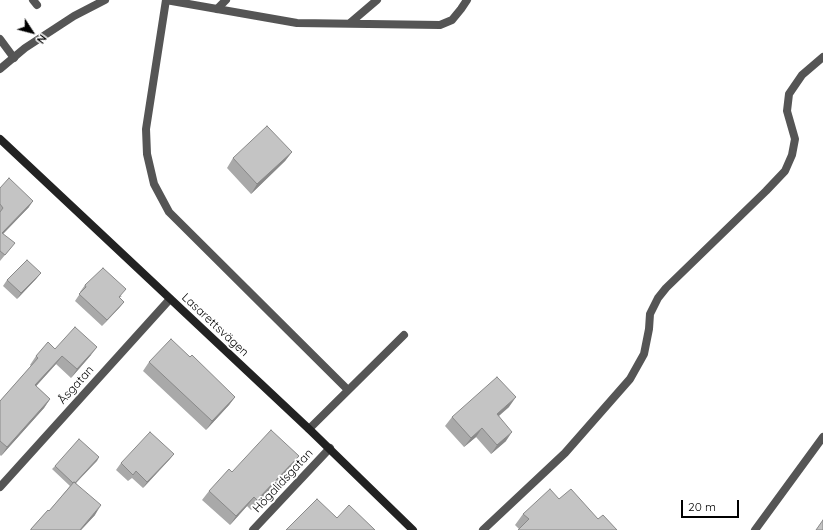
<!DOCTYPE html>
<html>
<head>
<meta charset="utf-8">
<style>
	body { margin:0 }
	#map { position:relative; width:823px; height:530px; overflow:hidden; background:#fff; font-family:Quicksand,sans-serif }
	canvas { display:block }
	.north { position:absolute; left:12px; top:12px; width:40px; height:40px; -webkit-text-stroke:3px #fff; paint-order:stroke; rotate:126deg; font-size:11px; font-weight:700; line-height:16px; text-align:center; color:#000 }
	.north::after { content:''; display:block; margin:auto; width:14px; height:18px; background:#000; clip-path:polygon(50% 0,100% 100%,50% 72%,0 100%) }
	.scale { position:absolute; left:681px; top:500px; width:58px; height:18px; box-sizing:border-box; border:2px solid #000; border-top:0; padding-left:5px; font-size:12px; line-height:14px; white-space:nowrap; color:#000; -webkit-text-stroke:3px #fff; paint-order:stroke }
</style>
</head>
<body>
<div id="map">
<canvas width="823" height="530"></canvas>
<div class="north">N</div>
<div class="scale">20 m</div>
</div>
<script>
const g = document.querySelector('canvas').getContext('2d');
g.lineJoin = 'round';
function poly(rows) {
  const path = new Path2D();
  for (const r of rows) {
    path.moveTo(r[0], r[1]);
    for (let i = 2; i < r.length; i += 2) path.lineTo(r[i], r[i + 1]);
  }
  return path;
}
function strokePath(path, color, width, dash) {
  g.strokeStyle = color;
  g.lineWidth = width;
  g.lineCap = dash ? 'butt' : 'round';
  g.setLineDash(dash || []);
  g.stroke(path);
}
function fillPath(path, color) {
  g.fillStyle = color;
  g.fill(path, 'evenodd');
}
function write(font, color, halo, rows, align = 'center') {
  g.font = font + ' Quicksand,sans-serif';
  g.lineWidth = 4;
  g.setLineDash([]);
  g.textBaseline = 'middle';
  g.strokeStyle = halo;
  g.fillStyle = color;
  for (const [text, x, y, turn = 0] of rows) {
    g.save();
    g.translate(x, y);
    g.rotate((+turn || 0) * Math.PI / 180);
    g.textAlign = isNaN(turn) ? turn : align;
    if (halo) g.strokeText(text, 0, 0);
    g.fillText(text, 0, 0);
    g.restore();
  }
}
const lane = poly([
	[33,0,37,5],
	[166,0,146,129,147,154,154,184,169,212,348,390],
	[217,9,226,0],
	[0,39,14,58],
	[309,429,404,335]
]);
const street = poly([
	[166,0,297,23,440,25,452,20,461,9,467,0],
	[350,23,377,0],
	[0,69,25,48,74,16,105,0],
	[0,487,170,299],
	[253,530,330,448],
	[483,530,565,453,630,379,644,354,649,329,650,314,658,298,666,288,766,191,785,171,792,155,795,139,787,111,789,94,802,75,823,57],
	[755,530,823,437]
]);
const secondary = poly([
	[0,139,309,429,413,530]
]);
const wall = poly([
	[292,152,285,161,251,194,227,168,233,158],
	[0,188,29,207,3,234,10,249,0,261],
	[41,273,36,279,17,299,3,286,7,280],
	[85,285,122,296,119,298,124,302,119,308,102,326,75,301,81,292,80,292],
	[55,349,91,355,71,378,56,364,36,386,50,399,44,408,1,456,0,455,0,401,31,366,30,365,36,356],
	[149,362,235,397,229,405,206,430,143,371],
	[509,407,499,416,506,441,491,454,476,437,464,447,445,426,452,417],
	[174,454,169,460,143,488,132,478,128,481,116,470,121,463],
	[99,457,76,483,95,515,81,530,30,530,48,510,49,511,70,486,52,469,55,466],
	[292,465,251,510,247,506,230,525,202,500,209,491,232,472],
	[559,499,598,519,519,529,515,525,523,514]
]);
const shadedWall = poly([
	[292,152,285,161,251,194,257,184],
	[33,201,29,207,0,237,2,233],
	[41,273,36,279,17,299,21,293],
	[124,302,119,308,102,326,107,320],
	[97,347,91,355,71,378,77,369],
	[62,356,56,364,29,394,35,385],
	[235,397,229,405,206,430,212,421],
	[516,397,509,407,490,423,497,414],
	[50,399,44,408,1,456,7,447],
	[482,428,476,437,464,447,471,438],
	[512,432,506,441,491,454,497,445],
	[174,454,169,460,143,488,147,482],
	[299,456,292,465,251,510,257,500],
	[99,457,97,461,72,487,74,484],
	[254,497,247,506,230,525,236,516],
	[101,505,95,515,81,530,80,530]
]);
const building = poly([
	[267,126,292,152,257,184,233,158,267,126],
	[9,178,33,201,2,233,15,243,5,255,0,251,0,212,3,208,0,204,0,188,9,178],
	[27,260,41,273,21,293,7,280,27,260],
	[103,268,126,289,119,297,124,302,107,320,79,294,86,287,85,285,103,268],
	[75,327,97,347,77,369,62,356,35,385,50,399,7,447,0,441,0,401,38,358,36,356,48,342,55,349,75,327],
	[171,339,190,357,192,355,235,397,212,421,149,362,171,339],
	[497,377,516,397,497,414,512,432,497,445,482,428,471,438,452,417,497,377],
	[271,430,299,456,257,500,254,497,236,516,209,491,229,469,232,472,271,430],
	[150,432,174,454,147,482,136,471,133,475,121,463,150,432],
	[79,439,99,457,75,483,74,482,73,483,55,466,79,439],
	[74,482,101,505,80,530,31,530,31,529,48,510,49,511,74,482],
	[550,489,559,499,571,489,598,519,603,515,617,530,518,530,529,519,523,514,550,489],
	[317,499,337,518,349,505,375,530,286,530,317,499],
	[823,520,823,530,816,530,823,520]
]);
const streetNames = [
	["Lasarettsvägen",215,325,43],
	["Åsgatan",76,385,-48],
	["Högalidsgatan",283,481,-47]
];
strokePath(lane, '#555', 8);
strokePath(street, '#555', 8);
strokePath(secondary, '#222', 8);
fillPath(wall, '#a9a9a9');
fillPath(shadedWall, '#898989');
fillPath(building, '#c4c4c4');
strokePath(building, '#898989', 1);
write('12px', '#000', '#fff', streetNames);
</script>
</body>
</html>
